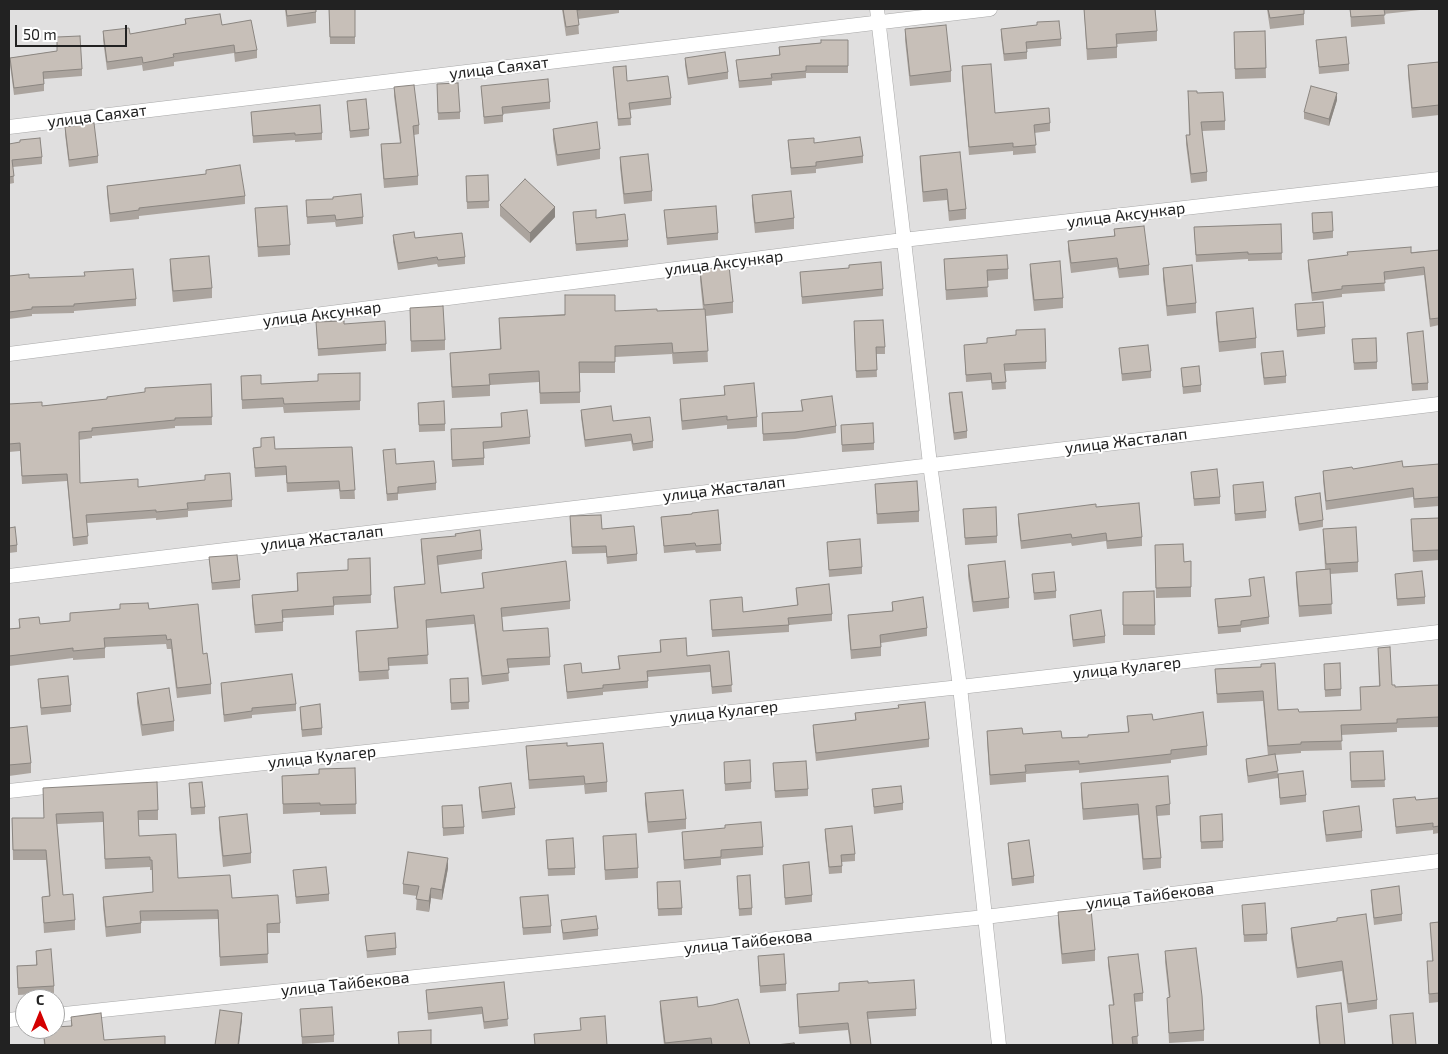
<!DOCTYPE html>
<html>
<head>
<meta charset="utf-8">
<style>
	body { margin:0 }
	#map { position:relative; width:1448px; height:1054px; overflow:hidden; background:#f2efe9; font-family:"Exo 2",sans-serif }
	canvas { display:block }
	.frame { position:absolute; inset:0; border:10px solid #222; pointer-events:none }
	.north { position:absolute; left:15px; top:989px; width:50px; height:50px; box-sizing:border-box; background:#fff; border:1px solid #a7a7a7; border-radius:50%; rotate:0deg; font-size:14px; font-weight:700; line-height:20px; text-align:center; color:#222 }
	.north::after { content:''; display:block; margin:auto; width:18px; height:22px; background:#d40000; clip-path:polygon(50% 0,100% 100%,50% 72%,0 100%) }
	.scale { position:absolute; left:15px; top:25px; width:112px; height:22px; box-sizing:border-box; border:2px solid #222; border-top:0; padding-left:6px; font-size:15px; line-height:18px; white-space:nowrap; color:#222; -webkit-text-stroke:4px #fff; paint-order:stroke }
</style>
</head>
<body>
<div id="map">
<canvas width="1448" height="1054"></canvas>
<div class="frame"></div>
<div class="north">С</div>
<div class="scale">50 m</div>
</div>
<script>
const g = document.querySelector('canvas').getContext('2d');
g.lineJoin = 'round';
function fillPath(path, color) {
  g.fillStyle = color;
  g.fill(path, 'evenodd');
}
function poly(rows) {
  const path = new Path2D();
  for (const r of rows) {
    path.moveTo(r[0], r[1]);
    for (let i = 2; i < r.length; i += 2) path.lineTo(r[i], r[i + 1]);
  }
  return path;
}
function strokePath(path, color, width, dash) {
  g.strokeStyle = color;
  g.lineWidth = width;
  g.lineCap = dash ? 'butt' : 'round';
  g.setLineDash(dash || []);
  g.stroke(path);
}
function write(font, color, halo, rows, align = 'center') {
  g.font = font + ' "Exo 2",sans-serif';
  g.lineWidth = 4;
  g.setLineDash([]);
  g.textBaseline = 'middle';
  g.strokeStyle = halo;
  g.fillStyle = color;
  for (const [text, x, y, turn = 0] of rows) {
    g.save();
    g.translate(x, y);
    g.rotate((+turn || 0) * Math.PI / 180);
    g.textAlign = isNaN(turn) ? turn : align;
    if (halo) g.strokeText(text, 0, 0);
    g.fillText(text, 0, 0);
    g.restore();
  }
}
const residential = poly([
	[9,9,1439,9,1439,1045,9,1045],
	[25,999,55,999,55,1029,25,1029]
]);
const minor = poly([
	[877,9,930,464,960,687,999,1045],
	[9,127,990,9],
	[9,354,903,240,1439,179],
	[9,576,1439,404],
	[9,791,960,687,1439,632],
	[55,1015,985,917,1439,861],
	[9,1020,25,1018]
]);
const wall = poly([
	[285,9,316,9,316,23,287,27],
	[329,9,355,9,355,44,330,44],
	[562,9,619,9,619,13,578,19,579,34,566,36],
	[1084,9,1157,31,1157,41,1117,44,1117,58,1087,60],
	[1267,9,1304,9,1304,25,1270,29],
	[1350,9,1420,9,1420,10,1384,14,1385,24,1351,27],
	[185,19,222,25,257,50,257,58,235,62,234,53,174,62,174,66,143,71,142,65,107,70,103,40,103,31,130,34,185,24],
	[905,29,951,71,951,82,910,86,905,40],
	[1001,29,1061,39,1061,46,1027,49,1027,59,1004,61,1001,36],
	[1265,31,1266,78,1235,79,1234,32],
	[57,37,82,69,82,76,44,79,44,91,14,95,10,65,10,58,57,51],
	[848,40,848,73,806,73,806,78,772,81,772,85,739,88,736,60,779,55,779,47],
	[1316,40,1349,64,1349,71,1319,74],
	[685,58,728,72,728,79,688,85,685,65],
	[1439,62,1439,115,1412,118,1408,75,1408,65],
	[962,66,995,113,1050,123,1050,131,1034,133,1036,153,1013,155,1013,151,969,155,962,75],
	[613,67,627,81,671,98,671,105,630,110,631,125,618,126],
	[437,84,460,112,460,119,438,120],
	[481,86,550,102,550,109,503,114,503,122,484,124],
	[394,87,419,125,419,134,414,135,418,176,418,185,384,188,381,153,381,144,400,143,394,96],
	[1188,91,1197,93,1225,121,1225,130,1202,131,1207,172,1207,181,1191,183,1186,144,1186,135,1189,135],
	[1337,100,1329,126,1304,119,1304,112],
	[347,101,369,129,369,136,350,138],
	[251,112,322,133,322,140,295,142,295,140,253,143],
	[65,127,98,156,98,163,69,167,65,134],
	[553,129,600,149,600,159,557,166,553,139],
	[788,140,814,143,863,156,863,163,816,169,816,173,791,175],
	[9,144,42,157,42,164,13,167,14,183,9,184],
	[920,156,966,209,966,219,949,221,947,200,923,202,920,166],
	[620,157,652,191,652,201,624,204,620,167],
	[206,170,245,196,245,204,139,216,139,219,110,222,107,194,107,186,206,174],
	[488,175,489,208,467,209,466,176],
	[752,195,794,218,794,229,755,233,752,205],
	[306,200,363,217,363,224,336,227,335,222,307,224],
	[500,205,555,217,530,243,500,216],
	[255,208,290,245,290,255,258,257],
	[664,210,718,233,718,240,667,245],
	[573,212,596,218,628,240,628,247,576,251],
	[1312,213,1333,231,1333,238,1313,240],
	[1281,224,1282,260,1248,261,1248,259,1196,262,1194,227],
	[1114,229,1149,265,1149,275,1119,278,1117,267,1071,273,1068,250,1068,241,1114,236],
	[393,235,415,238,465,257,465,264,438,267,437,264,398,270,393,242],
	[1439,250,1439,325,1430,327,1424,275,1384,280,1385,291,1342,294,1342,297,1312,301,1308,268,1308,260],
	[170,259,212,288,212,298,173,302,170,270],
	[944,259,1008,269,1008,279,987,281,988,297,946,300],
	[1030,264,1063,298,1063,308,1034,311,1030,275],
	[1163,268,1196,303,1196,313,1167,316,1163,279],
	[700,270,733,302,733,313,706,316,708,362,673,364,672,354,615,357,615,373,580,373,580,403,540,404,539,382,490,385,490,396,452,398,450,364,450,353,500,349,499,318,615,311,657,311,703,309,700,280],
	[800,272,883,289,883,296,802,304],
	[9,276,29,278,136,299,136,306,74,311,74,313,32,314,32,316,9,319],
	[1295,304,1325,327,1325,334,1297,337],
	[410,308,445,340,445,350,411,352],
	[1216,312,1256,338,1256,348,1219,352,1216,322],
	[316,322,386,344,386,351,318,356],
	[854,328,885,347,885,354,876,354,877,377,856,378],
	[1407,333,1428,383,1428,390,1412,391],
	[987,338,1046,362,1046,369,1005,371,1006,389,992,390,991,380,966,382,964,345,987,344],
	[1352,339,1377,362,1377,369,1354,370],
	[1119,348,1151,371,1151,378,1122,381],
	[1261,353,1286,376,1286,383,1264,385,1261,360],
	[1181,368,1201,385,1201,392,1183,394],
	[360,373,360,410,284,413,283,407,242,409,241,376,261,384,318,381],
	[211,384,212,425,175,426,175,428,92,436,92,438,79,440,80,483,138,487,232,500,232,507,188,511,188,517,156,520,156,518,87,523,88,544,73,546,67,481,22,484,20,451,9,452,9,404,42,406,107,399,145,393,145,388],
	[724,386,757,417,757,427,727,429,727,425,682,430,680,409,680,399,724,395],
	[949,393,967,431,967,438,954,440,949,400],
	[801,400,836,426,836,433,795,439,763,441,762,413,802,411],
	[418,403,445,424,445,431,419,432],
	[581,410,613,421,653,441,653,448,633,451,631,441,585,447,581,417],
	[501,413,530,437,530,444,484,449,484,465,452,467,451,436,501,427],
	[841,425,874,443,874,450,842,452],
	[261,438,275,449,352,447,355,499,340,499,339,489,287,492,286,475,255,477,253,448,261,447],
	[383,450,396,464,436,483,436,490,398,494,398,500,387,501],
	[1439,464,1439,506,1414,508,1413,497,1326,510,1323,480,1323,471,1353,469,1403,467],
	[1191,472,1220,497,1220,504,1194,506],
	[875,484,919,511,919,522,877,524],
	[1233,485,1266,511,1266,518,1235,521],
	[1295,497,1323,520,1323,527,1299,531,1295,504],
	[1096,507,1142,537,1142,546,1107,549,1106,541,1072,546,1071,543,1021,549,1018,522,1018,514],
	[963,509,997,536,997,543,965,545],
	[692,514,721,544,721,551,696,553,695,550,664,553,661,517],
	[1439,518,1439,560,1413,562,1411,519],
	[570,523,637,554,637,561,607,564,606,553,572,554],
	[9,528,17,545,17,552,9,553],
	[1323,529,1358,562,1358,572,1330,574,1332,614,1299,617,1296,582,1296,572,1325,569],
	[421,539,482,550,482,559,438,565,441,593,483,589,482,573,570,601,570,609,502,617,503,631,550,657,550,665,508,668,509,681,482,685,474,624,426,628,428,664,388,666,389,679,359,681,356,631,397,628,394,596,394,587,425,584,421,548],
	[827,542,862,567,862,574,829,577],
	[1155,545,1184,562,1191,561,1191,597,1156,598],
	[209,557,240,580,240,588,212,590],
	[370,558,371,603,334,605,334,615,283,618,283,631,255,633,252,604,252,595,297,591,297,573,348,570],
	[968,565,1009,598,1009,608,973,612,968,576],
	[1032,574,1056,591,1056,598,1034,600],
	[1395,574,1425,597,1425,604,1397,606],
	[1249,579,1269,617,1269,624,1241,628,1241,632,1218,634,1215,599,1251,596],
	[796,588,832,614,832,621,789,625,789,632,712,637,710,600,743,612,797,605],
	[1154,591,1155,635,1123,635,1123,592],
	[892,602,927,628,927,636,881,643,881,656,851,659,848,624,848,615,892,611],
	[149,609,203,654,211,684,211,694,177,698,171,649,167,649,166,644,105,647,105,658,73,660,73,658,9,666,9,629,19,628,19,619,40,624,70,621,70,613],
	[1070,615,1105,636,1105,643,1073,647,1070,622],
	[660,640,687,656,729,651,732,692,712,694,710,672,648,677,648,688,603,692,603,695,567,699,564,665,582,673,619,669,618,656,660,652],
	[1378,648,1392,685,1395,687,1439,685,1439,727,1397,728,1397,732,1341,735,1342,750,1301,751,1301,753,1275,755,1278,774,1306,795,1306,802,1280,805,1278,778,1248,783,1246,766,1246,759,1268,756,1263,701,1217,703,1215,669,1261,667,1278,710,1299,712,1361,710,1360,687,1379,686],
	[1324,671,1341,689,1341,696,1325,697],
	[468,678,469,709,451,710,450,679],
	[38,679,71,705,71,712,41,715],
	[221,683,296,704,296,711,252,715,252,718,224,722,221,690],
	[137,693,174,721,174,731,142,736,137,703],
	[300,707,322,728,322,735,302,737,300,714],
	[855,713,929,739,929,747,816,761,813,733,813,725,855,721],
	[1127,716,1153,720,1207,746,1207,755,1171,760,1171,763,1079,773,1079,770,1026,774,1026,782,990,785,987,741,987,731,1023,734,1062,738,1088,737,1128,732],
	[9,728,31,763,31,773,9,776],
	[526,746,567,746,607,782,607,792,585,794,584,785,529,789],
	[1383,751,1385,787,1351,788,1350,752],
	[724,762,751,782,751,789,725,791],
	[773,763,808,789,808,796,775,798],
	[355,768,356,814,320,815,320,812,283,814,282,776,319,774],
	[189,783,205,807,205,814,191,815],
	[1081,783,1170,804,1170,815,1157,816,1161,858,1161,868,1143,870,1138,815,1083,820,1081,794],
	[479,787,515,808,515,815,482,819,479,794],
	[43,788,158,810,158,820,138,820,139,836,178,878,232,898,280,923,280,933,267,933,268,963,220,966,218,919,141,921,141,933,106,937,103,907,103,897,153,892,152,870,150,870,150,867,105,869,103,822,57,824,63,895,75,920,75,930,44,933,42,897,49,896,46,860,13,860,12,818,44,818],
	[872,789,903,803,903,810,874,814],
	[645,793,686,819,686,829,648,833,645,804],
	[1439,798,1439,833,1433,834,1433,830,1396,834,1393,799,1416,800],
	[442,806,464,827,464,834,443,836],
	[1323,811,1362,831,1362,838,1326,842,1323,818],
	[1200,816,1223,841,1223,848,1201,849],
	[219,817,251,853,251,863,223,867,219,828],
	[825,829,855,854,855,861,842,862,842,873,829,874,825,836],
	[682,832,763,847,763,855,721,859,721,865,684,869],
	[603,836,638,868,638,878,605,880],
	[546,840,575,868,575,875,548,876],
	[1008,843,1034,876,1034,883,1012,886,1008,850],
	[783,865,812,895,812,902,785,905],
	[448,868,442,900,431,898,429,912,416,910,417,896,403,894,403,884],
	[293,870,329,894,329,901,296,904],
	[737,876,752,908,752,915,739,916],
	[657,882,682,908,682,915,658,916],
	[1371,890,1402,914,1402,921,1374,925,1371,897],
	[520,897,551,926,551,933,523,935],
	[1242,905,1267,934,1267,941,1244,942],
	[1058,912,1095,950,1095,961,1062,964,1058,923],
	[1337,918,1377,1000,1377,1009,1348,1013,1342,971,1297,978,1291,938,1291,928,1337,922],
	[561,920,598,929,598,936,563,940],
	[1439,922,1439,1002,1429,1003,1427,961,1432,961,1430,923],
	[365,936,396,948,396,955,367,958],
	[36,951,54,986,54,993,18,995,17,966,36,965],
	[1165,951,1204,1030,1204,1041,1169,1043,1167,998,1169,998,1165,962],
	[758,956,786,984,786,991,760,993],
	[1108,957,1143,993,1143,1001,1135,1002,1138,1045,1112,1045,1109,1005,1113,1005,1108,965],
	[504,982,508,1026,484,1029,482,1014,428,1020,426,990],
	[839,983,868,983,916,1009,916,1016,868,1019,871,1045,850,1045,848,1030,799,1034,797,994,839,991],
	[660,1001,698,1007,750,1045,664,1045,660,1010],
	[1316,1006,1345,1045,1319,1045,1316,1016],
	[300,1009,334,1035,334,1042,302,1044],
	[1390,1015,1416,1045,1392,1045],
	[71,1017,104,1040,165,1045,44,1045,43,1029,71,1026]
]);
const shadedWall = poly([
	[1337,93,1337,100,1329,126,1329,119],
	[555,207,555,217,530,243,530,233],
	[448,858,448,868,442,900,442,890],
	[431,888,431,898,429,912,429,901],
	[242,1013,242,1020,239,1045,238,1045]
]);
const building = poly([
	[286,9,316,9,316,12,287,16,286,9],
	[329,9,355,9,355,37,330,37,329,9],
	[563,9,586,9,577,10,579,25,566,27,563,9],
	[1084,9,1155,9,1157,31,1116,34,1117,47,1087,49,1084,9],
	[1268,9,1304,9,1304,14,1270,18,1268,9],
	[1350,9,1384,9,1385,15,1351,17,1350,9],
	[220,14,222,25,251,20,257,50,235,53,234,45,173,54,174,57,143,63,142,57,107,62,103,31,129,28,130,34,186,24,185,19,220,14],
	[1059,21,1061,39,1026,42,1027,52,1004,54,1001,29,1037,25,1037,22,1059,21],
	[946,25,951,71,910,76,905,29,946,25],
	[1265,31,1266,68,1235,69,1234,32,1265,31],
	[80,36,82,69,43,72,44,84,14,88,10,58,57,51,57,37,80,36],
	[1346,37,1349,64,1319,67,1316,40,1346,37],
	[821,40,848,40,848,66,806,66,806,71,771,74,772,78,739,81,736,60,780,55,779,47,821,43,821,40],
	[725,52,728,72,688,78,685,58,725,52],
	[1439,62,1439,105,1412,108,1408,65,1439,62],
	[991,64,995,113,1049,108,1050,123,1034,125,1036,145,1013,147,1013,143,969,147,962,66,991,64],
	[626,66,627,81,668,76,671,98,629,103,631,118,618,119,613,67,626,66],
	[548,79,550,102,502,107,503,115,484,117,481,86,548,79],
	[458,83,460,112,438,113,437,84,458,83],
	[414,85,419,125,413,126,418,176,384,179,381,144,401,143,394,87,414,85],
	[1311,86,1337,93,1329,119,1304,112,1311,86],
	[1188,91,1197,91,1197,93,1223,92,1225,121,1201,122,1207,172,1191,174,1186,135,1190,135,1188,91],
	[366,99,369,129,350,131,347,101,366,99],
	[320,105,322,133,295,135,295,133,253,136,251,112,320,105],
	[597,122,600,149,557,155,553,129,597,122],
	[94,123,98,156,69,160,65,127,94,123],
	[860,137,863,156,816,162,816,166,791,168,788,140,814,138,814,143,860,137],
	[40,138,42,157,12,160,14,176,9,177,9,144,20,142,20,140,40,138],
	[960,152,966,209,949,211,947,189,923,192,920,156,960,152],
	[648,154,652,191,624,194,620,157,648,154],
	[240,165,245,196,139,208,139,210,110,214,107,186,206,174,206,170,240,165],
	[488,175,489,201,467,202,466,176,488,175],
	[525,179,555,207,530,233,500,205,525,179],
	[791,191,794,218,755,223,752,195,791,191],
	[361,194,363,217,336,220,335,215,307,217,306,200,333,199,333,197,361,194],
	[287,206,290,245,258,247,255,208,287,206],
	[716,206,718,233,667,238,664,210,716,206],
	[596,210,596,218,625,214,628,240,576,244,573,212,596,210],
	[1332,212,1333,231,1313,233,1312,213,1332,212],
	[1281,224,1282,253,1248,254,1248,252,1196,255,1194,227,1281,224],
	[1144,226,1149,265,1119,269,1117,258,1071,263,1068,241,1115,236,1114,229,1144,226],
	[414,232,415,238,462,233,465,257,438,260,437,257,398,263,393,235,414,232],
	[1411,247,1411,253,1439,250,1439,318,1430,319,1424,267,1384,272,1385,283,1342,286,1342,289,1312,293,1308,260,1348,255,1347,252,1411,247],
	[1007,255,1008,269,987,270,988,287,946,290,944,259,1007,255],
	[209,256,212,288,173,291,170,259,209,256],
	[1060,261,1063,298,1034,300,1030,264,1060,261],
	[881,262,883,289,802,297,800,272,849,268,849,265,881,262],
	[1192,265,1196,303,1167,306,1163,268,1192,265],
	[729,266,733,302,704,305,700,270,729,266],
	[133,269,136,299,74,304,74,306,32,307,32,309,9,312,9,276,29,274,29,278,85,276,84,272,133,269],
	[565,295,615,295,615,311,657,309,657,311,705,309,708,351,673,353,672,343,615,346,615,362,579,362,580,392,540,393,539,371,489,374,490,385,452,387,450,353,501,349,499,318,565,315,565,295],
	[1323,302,1325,327,1297,330,1295,304,1323,302],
	[443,306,445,340,411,341,410,308,443,306],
	[1253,308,1256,338,1219,342,1216,312,1253,308],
	[883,320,885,347,876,347,877,370,856,371,854,321,883,320],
	[344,321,344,324,385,321,386,344,318,349,316,322,344,321],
	[1045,329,1046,362,1004,364,1006,382,992,383,991,373,966,375,964,345,987,343,987,338,1016,335,1016,330,1045,329],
	[1423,331,1428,383,1412,384,1407,333,1423,331],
	[1376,338,1377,362,1354,363,1352,339,1376,338],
	[1148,345,1151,371,1122,374,1119,348,1148,345],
	[1283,351,1286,376,1264,378,1261,353,1283,351],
	[1199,366,1201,385,1183,387,1181,368,1199,366],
	[360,373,360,401,284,404,283,398,242,400,241,376,261,375,261,384,318,381,318,374,360,373],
	[754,383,757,417,727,420,727,416,682,421,680,399,725,395,724,386,754,383],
	[211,384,212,417,175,418,175,420,92,428,92,431,79,432,80,483,138,479,138,487,205,480,205,475,230,473,232,500,187,503,188,509,156,512,156,510,86,515,88,536,73,538,67,474,22,476,20,443,9,444,9,404,42,402,42,406,107,399,107,397,145,392,145,388,211,384],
	[962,392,967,431,954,433,949,393,962,392],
	[832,396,836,426,795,432,763,434,762,413,803,411,801,400,832,396],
	[444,401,445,424,419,425,418,403,444,401],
	[611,406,613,421,650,417,653,441,633,444,631,434,585,440,581,410,611,406],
	[527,410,530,437,483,442,484,458,452,460,451,429,502,427,501,413,527,410],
	[873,423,874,443,842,445,841,425,873,423],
	[274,437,275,449,352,447,355,490,340,491,339,481,287,483,286,466,255,468,253,448,261,447,261,438,274,437],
	[395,449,396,464,434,461,436,483,398,487,398,493,387,494,383,450,395,449],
	[1402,461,1403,467,1439,464,1439,497,1414,499,1413,488,1326,501,1323,471,1352,467,1353,469,1402,461],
	[1217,469,1220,497,1194,499,1191,472,1217,469],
	[917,481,919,511,877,514,875,484,917,481],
	[1263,482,1266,511,1235,514,1233,485,1263,482],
	[1320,493,1323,520,1299,524,1295,497,1320,493],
	[1139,503,1142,537,1107,541,1106,533,1072,538,1071,534,1021,541,1018,514,1096,504,1096,507,1139,503],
	[996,507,997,536,965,538,963,509,996,507],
	[718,510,721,544,696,546,695,543,664,546,661,517,692,514,692,513,718,510],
	[601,515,602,529,634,526,637,554,607,557,606,546,572,547,570,516,601,515],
	[1439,518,1439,550,1413,551,1411,519,1439,518],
	[15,527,17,545,9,546,9,528,15,527],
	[1356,527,1358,562,1326,564,1323,529,1356,527],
	[480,530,482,550,437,556,441,593,484,588,482,573,566,561,570,601,501,608,503,631,548,628,550,657,507,659,509,673,482,676,474,615,426,620,428,655,388,658,389,670,359,672,356,631,398,628,394,587,425,584,421,539,456,536,455,534,480,530],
	[860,539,862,567,829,570,827,542,860,539],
	[1183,544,1184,562,1191,561,1191,587,1156,588,1155,545,1183,544],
	[237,555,240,580,212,583,209,557,237,555],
	[370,558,371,595,333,597,334,606,282,610,283,622,255,625,252,595,298,591,297,573,348,570,348,559,370,558],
	[1005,561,1009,598,973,602,968,565,1005,561],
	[1330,569,1332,604,1299,606,1296,572,1330,569],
	[1422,571,1425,597,1397,599,1395,574,1422,571],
	[1054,572,1056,591,1034,593,1032,574,1054,572],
	[1264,577,1269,617,1241,621,1241,625,1218,627,1215,599,1251,596,1249,579,1264,577],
	[829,584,832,614,788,618,789,625,712,630,710,600,742,597,743,612,798,605,796,588,829,584],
	[1154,591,1155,625,1123,625,1123,592,1154,591],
	[923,597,927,628,880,635,881,647,851,650,848,615,893,611,892,602,923,597],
	[148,603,149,609,198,604,203,654,207,653,211,684,177,688,171,639,167,640,166,635,104,638,105,648,73,651,73,648,9,656,9,629,20,628,19,619,39,617,40,624,70,621,70,613,120,609,120,604,148,603],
	[1101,610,1105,636,1073,640,1070,615,1101,610],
	[686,638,687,656,729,651,732,685,712,687,710,665,647,671,648,681,603,685,603,688,567,692,564,665,581,663,582,673,620,669,618,656,661,652,660,640,686,638],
	[1390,647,1392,685,1395,685,1395,687,1439,685,1439,717,1397,719,1397,723,1341,725,1342,741,1301,742,1301,744,1268,746,1263,691,1217,694,1215,669,1261,667,1261,664,1275,663,1278,710,1298,709,1299,712,1361,710,1360,687,1380,686,1378,648,1390,647],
	[1340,663,1341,689,1325,690,1324,664,1340,663],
	[292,674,296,704,252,708,252,711,224,715,221,683,292,674],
	[68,676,71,705,41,708,38,679,68,676],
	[468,678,469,702,451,703,450,679,468,678],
	[169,688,174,721,142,725,137,693,169,688],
	[925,702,929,739,816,753,813,725,856,720,855,713,899,708,898,705,925,702],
	[320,704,322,728,302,730,300,707,320,704],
	[1203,712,1207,746,1171,750,1171,754,1079,764,1079,761,1025,765,1026,772,990,775,987,731,1022,728,1023,734,1061,731,1062,738,1088,737,1088,735,1129,732,1127,716,1152,714,1153,720,1203,712],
	[27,726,31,763,9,765,9,728,27,726],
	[567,743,567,746,603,743,607,782,585,784,584,776,529,780,526,746,567,743],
	[1383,751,1385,780,1351,781,1350,752,1383,751],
	[1275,754,1278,771,1248,776,1246,759,1275,754],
	[750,760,751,782,725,784,724,762,750,760],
	[806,761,808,789,775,791,773,763,806,761],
	[355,768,356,804,320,805,320,803,283,804,282,776,319,774,319,769,355,768],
	[1303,771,1306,795,1280,798,1278,774,1303,771],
	[1168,776,1170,804,1156,806,1161,858,1143,859,1138,804,1083,809,1081,783,1168,776],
	[157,782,158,810,138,811,139,836,176,834,178,878,230,875,232,898,278,895,280,923,267,924,268,954,220,957,218,910,140,911,141,923,106,927,103,897,153,892,152,860,150,860,150,857,105,859,103,812,56,814,63,895,73,894,75,920,44,923,42,897,50,896,46,850,13,850,12,818,44,818,43,788,157,782],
	[202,782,205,807,191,808,189,783,202,782],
	[511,783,515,808,482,812,479,787,511,783],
	[901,786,903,803,874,807,872,789,901,786],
	[683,790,686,819,648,822,645,793,683,790],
	[1415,797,1416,800,1439,798,1439,826,1433,827,1433,823,1396,827,1393,799,1415,797],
	[462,805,464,827,443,828,442,806,462,805],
	[1359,806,1362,831,1326,835,1323,811,1359,806],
	[247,814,251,853,223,856,219,817,247,814],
	[1222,814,1223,841,1201,842,1200,816,1222,814],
	[761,822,763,847,721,850,721,857,684,860,682,832,725,828,725,825,761,822],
	[852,826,855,854,841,855,842,866,829,867,825,829,852,826],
	[636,834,638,868,605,870,603,836,636,834],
	[573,838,575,868,548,869,546,840,573,838],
	[1029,840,1034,876,1012,879,1008,843,1029,840],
	[408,852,448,858,442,890,431,888,429,901,416,899,419,886,403,884,408,852],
	[809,862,812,895,785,898,783,865,809,862],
	[326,867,329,894,296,897,293,870,326,867],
	[750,875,752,908,739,909,737,876,750,875],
	[680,881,682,908,658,909,657,882,680,881],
	[1399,886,1402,914,1374,918,1371,890,1399,886],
	[548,895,551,926,523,928,520,897,548,895],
	[1265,903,1267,934,1244,935,1242,905,1265,903],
	[1091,909,1095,950,1062,954,1058,912,1091,909],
	[1366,914,1377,1000,1348,1004,1342,961,1297,968,1291,928,1337,921,1337,918,1366,914],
	[596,916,598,929,563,933,561,920,596,916],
	[1439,922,1439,993,1429,994,1427,961,1433,961,1430,923,1439,922],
	[395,933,396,948,367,951,365,936,395,933],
	[1196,948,1202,996,1204,1030,1169,1033,1167,998,1170,997,1165,951,1196,948],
	[51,949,54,986,18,988,17,966,37,965,36,951,51,949],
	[784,954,786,984,760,986,758,956,784,954],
	[1138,954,1143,993,1134,994,1138,1036,1132,1037,1133,1045,1113,1045,1109,1005,1114,1005,1108,957,1138,954],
	[914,980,916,1009,867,1012,871,1045,851,1045,848,1023,799,1027,797,994,839,991,839,983,868,981,868,983,914,980],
	[504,982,508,1019,484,1022,482,1007,428,1013,426,990,504,982],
	[697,997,698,1007,713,1005,738,999,750,1045,712,1045,711,1038,665,1043,660,1001,697,997],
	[1341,1003,1345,1045,1320,1045,1316,1006,1341,1003],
	[332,1007,334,1035,302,1037,300,1009,332,1007],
	[220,1010,242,1013,238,1045,215,1045,220,1010],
	[101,1013,104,1040,165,1036,165,1045,45,1045,43,1029,55,1029,55,1027,72,1026,71,1017,101,1013],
	[1413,1013,1416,1045,1393,1045,1390,1015,1413,1013],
	[605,1016,607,1045,535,1045,534,1034,581,1030,580,1018,605,1016],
	[431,1030,431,1045,399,1045,398,1032,431,1030],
	[794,1043,795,1045,776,1045,794,1043]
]);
const streetNames = [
	["улица Саяхат",499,68,-7],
	["улица Саяхат",97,116,-7],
	["улица Аксункар",1126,215,-7],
	["улица Аксункар",724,263,-7],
	["улица Аксункар",322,314,-7],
	["улица Жасталап",1126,441,-7],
	["улица Жасталап",724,489,-7],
	["улица Жасталап",322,538,-7],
	["улица Кулагер",1127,668,-6],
	["улица Кулагер",724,712,-6],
	["улица Кулагер",322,757,-6],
	["улица Тайбекова",1150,896,-7],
	["улица Тайбекова",748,942,-6],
	["улица Тайбекова",345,984,-6]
];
fillPath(residential, '#e0dfdf');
strokePath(minor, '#a9a9a9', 15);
strokePath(minor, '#fff', 14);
fillPath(wall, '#aba49e');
fillPath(shadedWall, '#8b8681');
fillPath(building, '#c7bfb8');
strokePath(building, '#8b8681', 1);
write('16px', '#222', '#fff', streetNames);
</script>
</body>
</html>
